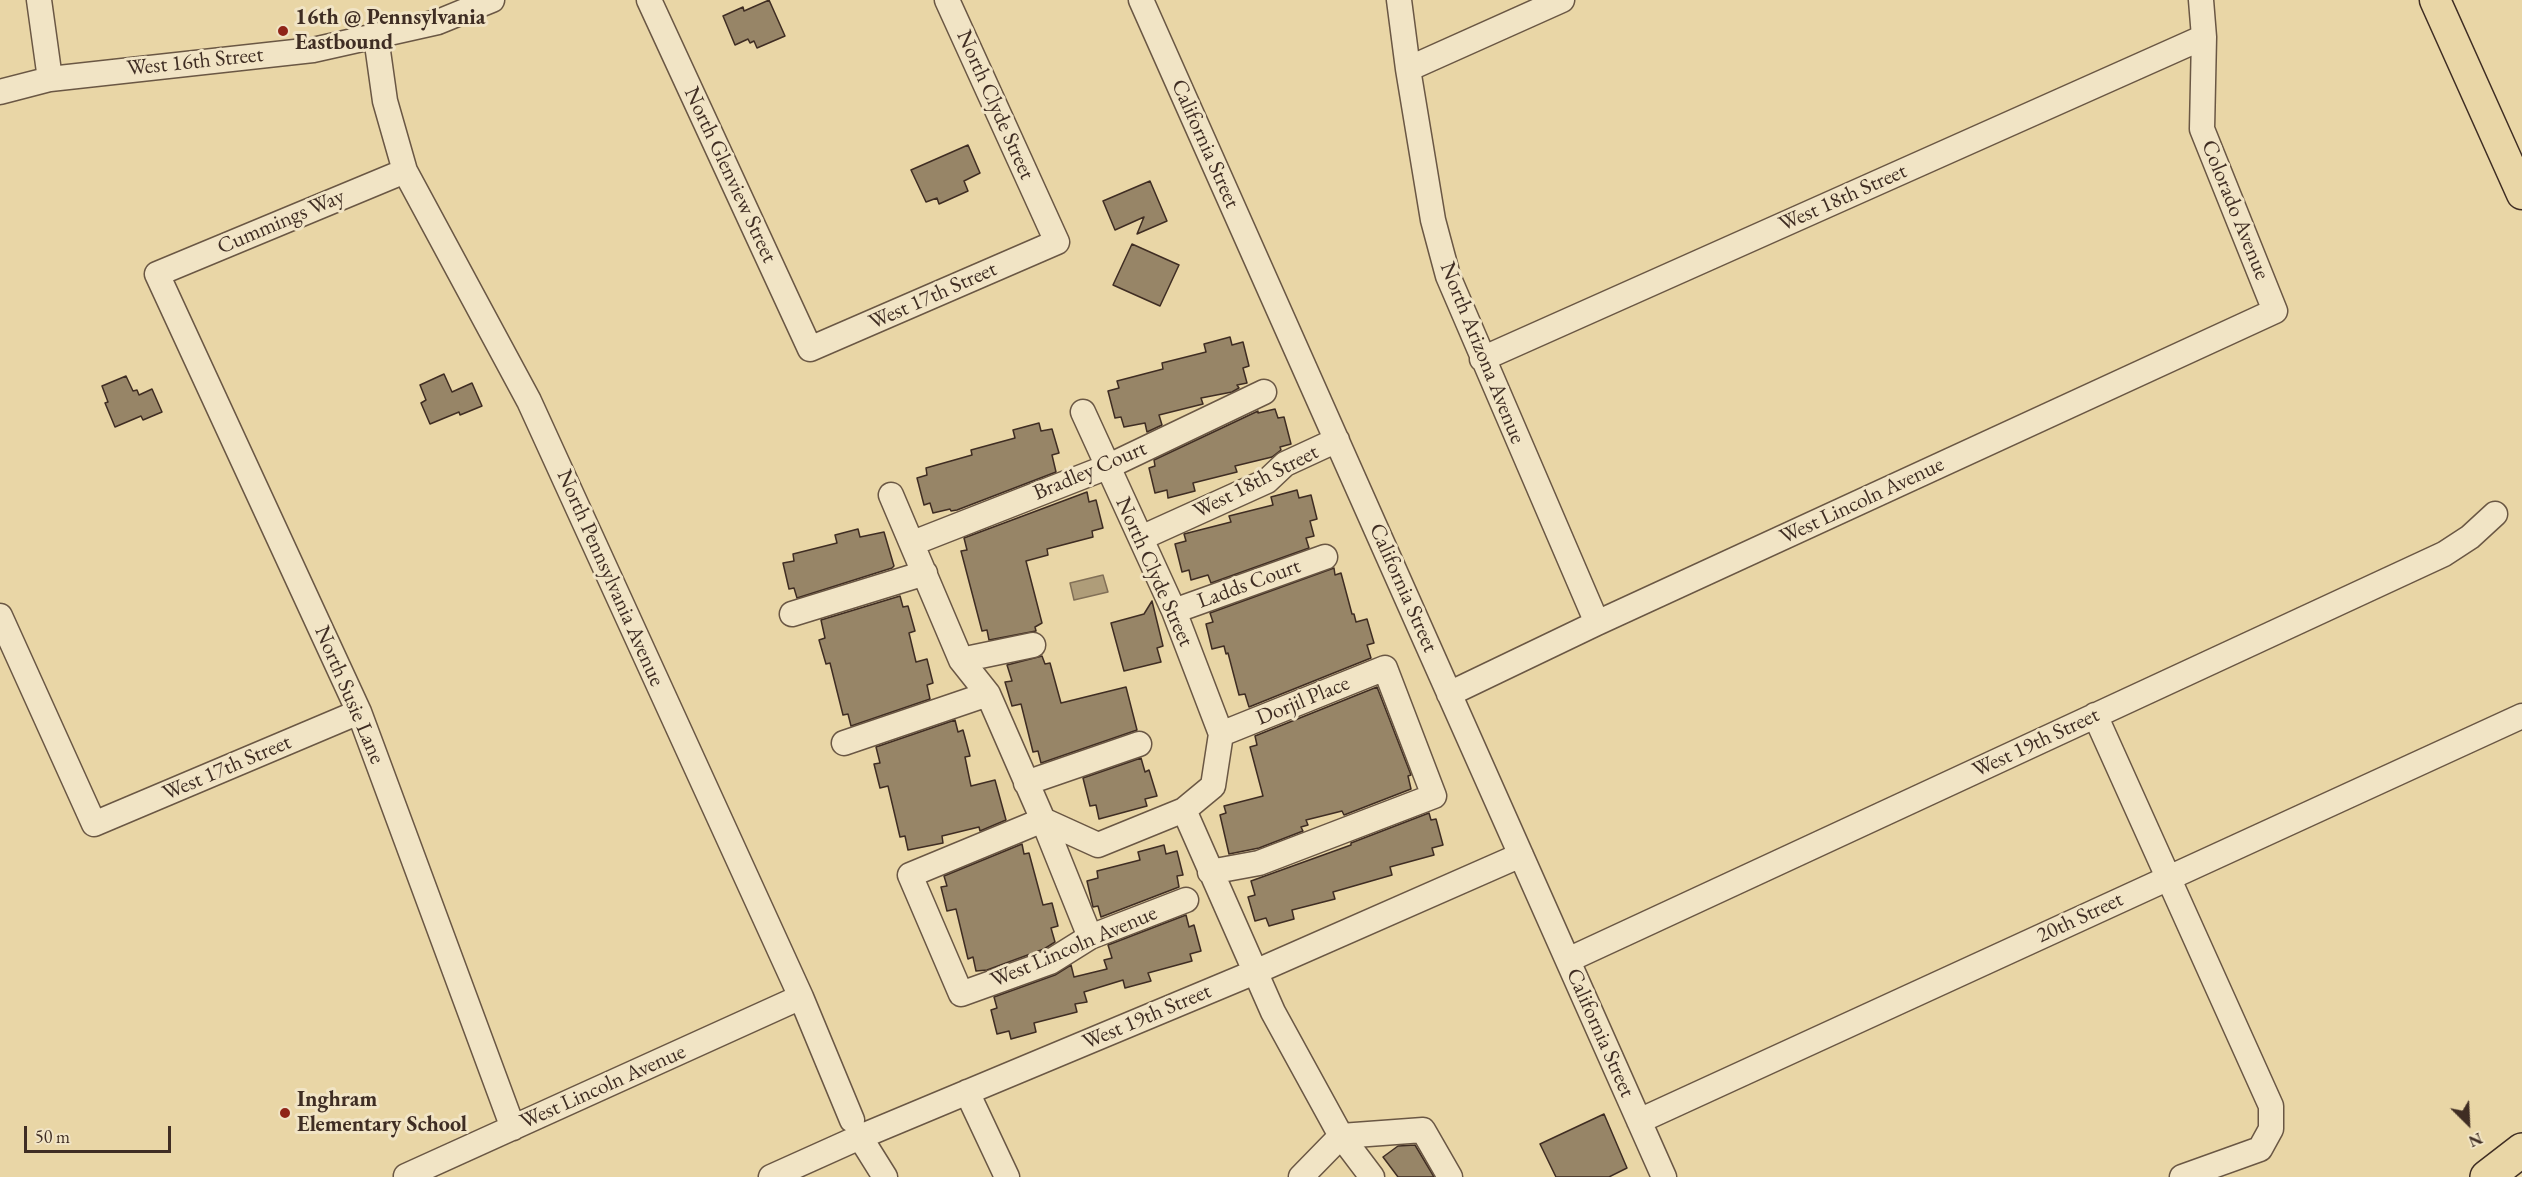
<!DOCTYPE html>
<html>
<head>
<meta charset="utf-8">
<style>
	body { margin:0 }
	#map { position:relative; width:2522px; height:1177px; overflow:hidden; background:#e9d6a6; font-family:"EB Garamond",serif }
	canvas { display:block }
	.north { position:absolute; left:2438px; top:1093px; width:60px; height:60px; -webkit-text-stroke:4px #f1e4c5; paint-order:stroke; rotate:156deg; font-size:16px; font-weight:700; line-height:24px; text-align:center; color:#3f2d23 }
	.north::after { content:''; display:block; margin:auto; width:21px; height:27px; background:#3f2d23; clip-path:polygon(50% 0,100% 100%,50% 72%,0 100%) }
	.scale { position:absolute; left:24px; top:1126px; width:147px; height:27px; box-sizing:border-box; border:3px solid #3f2d23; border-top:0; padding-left:8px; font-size:18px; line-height:21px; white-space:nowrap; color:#3f2d23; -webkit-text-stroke:4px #f1e4c5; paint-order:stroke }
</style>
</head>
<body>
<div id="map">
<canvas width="2522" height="1177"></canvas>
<div class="north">N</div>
<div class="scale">50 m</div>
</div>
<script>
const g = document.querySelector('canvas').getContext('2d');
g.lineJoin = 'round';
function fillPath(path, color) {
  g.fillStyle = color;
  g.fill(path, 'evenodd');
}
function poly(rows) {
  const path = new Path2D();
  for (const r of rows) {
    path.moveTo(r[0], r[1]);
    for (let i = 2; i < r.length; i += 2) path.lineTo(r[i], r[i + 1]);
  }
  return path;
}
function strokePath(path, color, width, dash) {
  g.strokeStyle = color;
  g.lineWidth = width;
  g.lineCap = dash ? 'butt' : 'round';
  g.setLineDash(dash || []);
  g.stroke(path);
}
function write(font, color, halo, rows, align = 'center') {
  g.font = font + ' "EB Garamond",serif';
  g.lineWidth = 6;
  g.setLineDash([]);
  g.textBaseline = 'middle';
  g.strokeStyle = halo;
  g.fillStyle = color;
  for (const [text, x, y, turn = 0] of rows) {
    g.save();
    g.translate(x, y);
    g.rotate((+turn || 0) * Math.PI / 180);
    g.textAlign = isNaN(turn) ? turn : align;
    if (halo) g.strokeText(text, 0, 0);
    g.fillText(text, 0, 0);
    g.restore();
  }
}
const water = poly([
	[1103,575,1108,592,1074,600,1070,583,1103,575]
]);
const building = poly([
	[769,0,785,36,757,48,754,41,750,43,748,39,735,45,723,16,743,7,744,11,769,0],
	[968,145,980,173,964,181,968,191,939,204,937,198,926,202,911,170,968,145],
	[1150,181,1167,221,1137,234,1144,217,1115,230,1103,201,1150,181],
	[1132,244,1179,265,1160,306,1113,285,1132,244],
	[1230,337,1232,345,1243,342,1249,366,1243,368,1247,383,1237,385,1239,388,1232,392,1201,398,1203,404,1159,415,1162,425,1147,432,1145,423,1124,427,1121,417,1115,418,1108,391,1119,388,1117,381,1163,369,1162,363,1206,352,1204,344,1230,337],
	[444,374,452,392,472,383,482,406,460,415,459,412,430,424,421,403,426,400,420,385,444,374],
	[126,376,133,391,137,390,139,395,152,389,162,412,143,420,141,416,115,427,105,403,108,402,102,386,126,376],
	[1275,409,1278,418,1284,417,1291,444,1280,447,1281,450,1272,457,1235,466,1237,472,1193,483,1195,491,1168,498,1167,490,1155,493,1149,468,1155,466,1154,460,1258,411,1258,413,1275,409],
	[1039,423,1041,431,1052,429,1059,453,1052,455,1056,472,957,510,951,511,950,509,933,513,930,503,924,505,917,478,927,475,926,468,972,455,971,450,1015,438,1013,430,1039,423],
	[1297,490,1299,498,1311,495,1317,519,1310,521,1314,536,1306,538,1309,548,1211,583,1208,575,1191,580,1189,570,1182,572,1175,544,1186,541,1184,534,1231,522,1229,516,1273,505,1271,497,1297,490],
	[1087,492,1089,502,1096,500,1103,528,1092,531,1093,537,1047,549,1048,555,1026,561,1042,623,1035,627,1036,631,989,640,987,630,982,631,961,551,967,550,964,538,1087,492],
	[858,529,860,537,884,532,894,566,892,568,797,598,794,588,789,589,783,563,794,561,793,554,837,543,835,535,858,529],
	[1334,568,1335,575,1341,573,1352,614,1354,614,1356,622,1367,619,1374,643,1367,645,1371,658,1249,707,1245,694,1239,695,1228,653,1226,654,1224,646,1212,649,1206,624,1213,622,1210,613,1334,568],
	[900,596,903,607,908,606,915,631,909,633,916,662,927,659,933,683,927,685,930,699,851,726,848,714,843,715,830,663,826,664,819,640,825,638,821,620,900,596],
	[1152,601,1163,646,1157,648,1161,662,1124,671,1111,623,1144,614,1152,601],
	[1042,656,1045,664,1050,663,1061,703,1126,687,1137,730,1041,763,1038,751,1033,752,1021,704,1012,706,1005,682,1012,681,1007,665,1042,656],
	[1377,687,1411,775,1408,776,1411,789,1344,815,1342,811,1306,820,1308,825,1301,827,1303,831,1259,848,1229,854,1220,815,1226,813,1224,806,1263,796,1250,747,1257,745,1255,736,1377,687],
	[955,720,958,732,963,730,970,756,965,757,971,786,995,780,1006,820,980,831,979,827,942,836,943,843,908,850,905,836,900,837,888,786,880,788,874,764,880,763,876,747,955,720],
	[1141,758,1145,772,1149,770,1157,796,1145,799,1147,806,1099,819,1096,805,1090,806,1083,778,1141,758],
	[1429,813,1431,820,1436,819,1443,845,1432,848,1434,855,1390,867,1392,875,1333,892,1335,899,1292,910,1294,919,1269,926,1266,918,1255,921,1248,897,1255,895,1251,881,1351,845,1351,843,1429,813],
	[1022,844,1024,854,1029,853,1043,905,1052,903,1058,926,1051,928,1055,942,1044,949,987,970,976,971,973,957,968,959,956,909,947,911,941,887,947,886,944,876,1022,844],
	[1164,845,1166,854,1177,851,1183,875,1177,876,1179,887,1101,917,1098,906,1093,907,1087,881,1098,878,1097,871,1140,860,1138,852,1164,845],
	[1186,915,1189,927,1194,925,1201,951,1190,954,1192,961,1148,973,1151,981,1125,988,1123,980,1084,992,1087,1002,1075,1004,1077,1012,1034,1023,1036,1032,1011,1039,1009,1031,997,1034,991,1010,997,1008,994,997,1055,975,1071,965,1074,977,1107,969,1104,960,1112,958,1108,945,1186,915],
	[1604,1114,1627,1168,1609,1177,1556,1177,1540,1144,1604,1114],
	[1415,1145,1434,1177,1398,1177,1383,1157,1398,1146,1415,1145]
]);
const minor = poly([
	[39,0,50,79],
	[649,0,810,349,1057,242,947,0],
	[1141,0,1664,1177],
	[1399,0,1408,69,1433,220,1448,276,1597,623],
	[376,37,385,101,405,171,529,401,801,997,852,1120],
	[1408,69,1562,0],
	[0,92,50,79,313,50,438,22,492,0],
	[405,171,157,274,359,712,513,1128],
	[1482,359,2204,37],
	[891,495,961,660,988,694,1043,820,1098,845,1184,810,1213,786,1221,734,1174,611,1083,412],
	[1141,538,1267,481,1285,464,1337,440],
	[913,543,1107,467,1264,392],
	[1174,611,1325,557],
	[792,614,925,573],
	[0,616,94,824,359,712],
	[961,660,1033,645],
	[1449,694,1597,623,2275,311,2202,129,2204,37,2201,0],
	[2095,715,2271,1106,2271,1129,2260,1149,2182,1177],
	[844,743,988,694],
	[1026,783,1139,744],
	[1184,810,1273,1012,1341,1136,1372,1177],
	[1210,872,1259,863,1434,796,1385,668,1221,734],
	[1090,937,1043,820,910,875,961,994,1050,962,1090,937,1186,900],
	[1568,960,2444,554,2470,537,2495,514],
	[967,1092,1007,1177],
	[1639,1121,2522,716],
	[1341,1136,1423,1130,1450,1177],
	[860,1137,885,1177],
	[406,1176,801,997],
	[771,1177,860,1137,1255,972,1521,855],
	[1301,1177,1341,1136]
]);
const major = poly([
	[2435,0,2522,194]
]);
const highway = poly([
	[2487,1177,2522,1150]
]);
const markers = [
	[283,31,6,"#8f2418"],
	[285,1113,6,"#8f2418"]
];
const poiNames = [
	["16th @ Pennsylvania",295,18],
	["Eastbound",295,43],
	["Inghram",297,1100],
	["Elementary School",297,1125]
];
const streetNames = [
	["West 16th Street",195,62,-6],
	["North Clyde Street",995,105,66],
	["California Street",1205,144,66],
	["North Glenview Street",730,175,65],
	["West 18th Street",1843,198,-24],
	["Colorado Avenue",2235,210,68],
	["Cummings Way",281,222,-23],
	["West 17th Street",933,296,-24],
	["North Arizona Avenue",1482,353,68],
	["Bradley Court",1090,471,-23],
	["West 18th Street",1256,482,-27],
	["West Lincoln Avenue",1862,501,-25],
	["North Clyde Street",1154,572,66],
	["North Pennsylvania Avenue",610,578,66],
	["Ladds Court",1249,584,-20],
	["California Street",1403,588,66],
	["North Susie Lane",349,695,67],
	["Dorjil Place",1303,701,-22],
	["West 19th Street",2036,743,-25],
	["West 17th Street",227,768,-23],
	["20th Street",2080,918,-25],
	["West Lincoln Avenue",1074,947,-23],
	["West 19th Street",1147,1017,-23],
	["California Street",1600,1033,66],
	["West Lincoln Avenue",603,1087,-24]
];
fillPath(water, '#af9d79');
strokePath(water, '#827057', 1.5);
fillPath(building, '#978567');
strokePath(building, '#3f2d23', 1.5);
strokePath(minor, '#6a5744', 27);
strokePath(major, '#3f2d23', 33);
strokePath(highway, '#3f2d23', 36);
strokePath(minor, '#f1e4c5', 24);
strokePath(major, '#e9d6a6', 30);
strokePath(highway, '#e9d6a6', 33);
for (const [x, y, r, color] of markers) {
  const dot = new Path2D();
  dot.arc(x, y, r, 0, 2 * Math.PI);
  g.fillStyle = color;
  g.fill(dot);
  strokePath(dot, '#f1e4c5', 2);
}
write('bold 22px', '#3f2d23', '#f1e4c5', poiNames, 'left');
write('22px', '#3f2d23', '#f1e4c5', streetNames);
</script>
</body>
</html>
